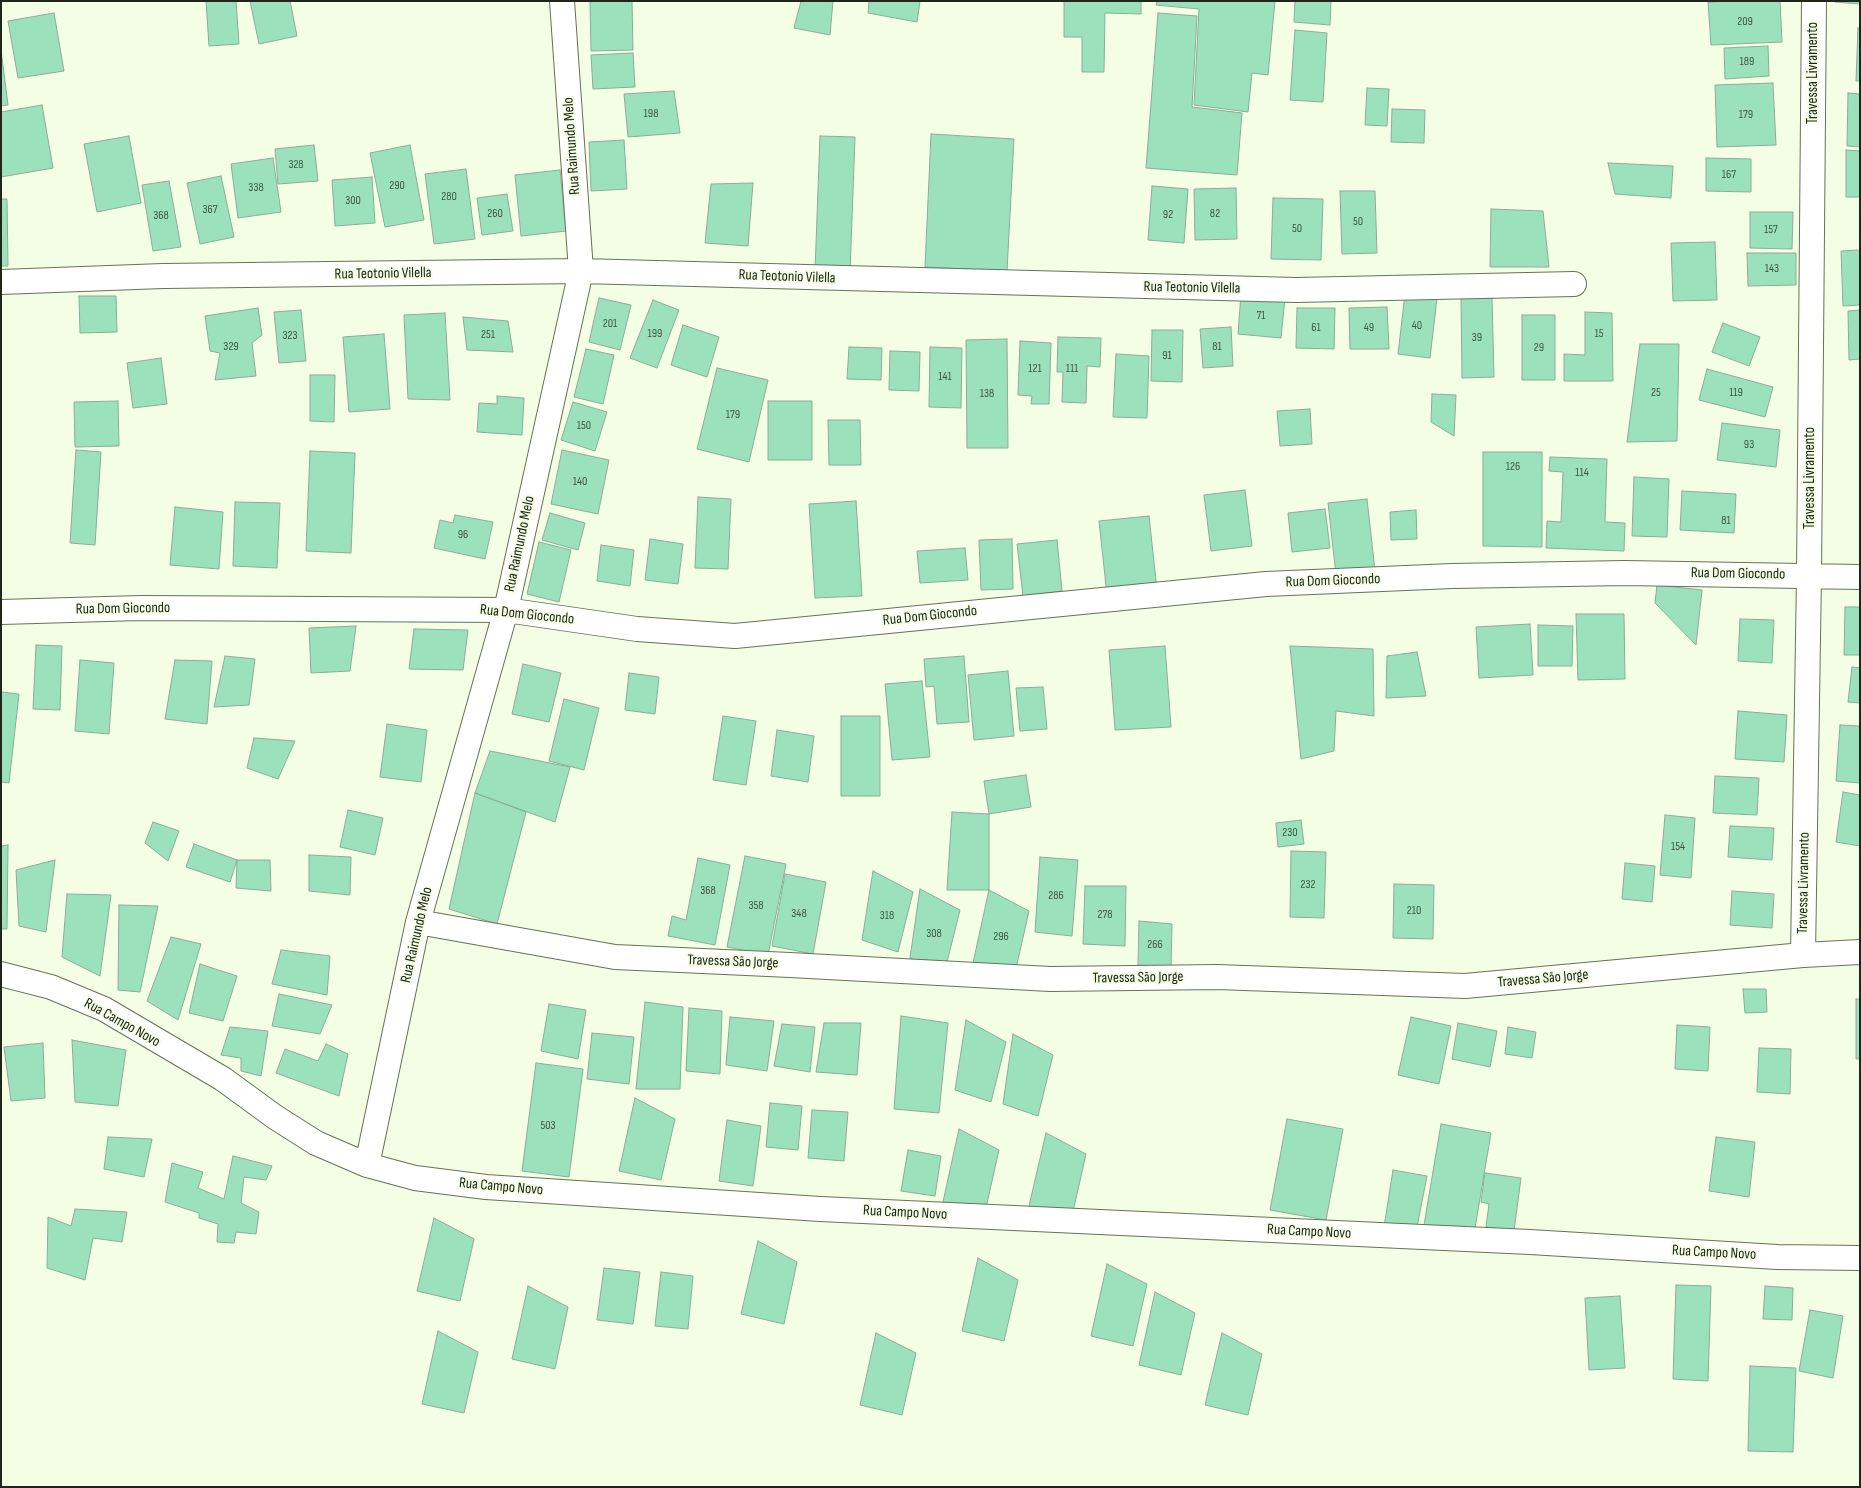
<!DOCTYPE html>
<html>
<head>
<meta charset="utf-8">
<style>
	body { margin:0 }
	#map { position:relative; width:1861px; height:1488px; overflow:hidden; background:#f3fee4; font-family:"Sofia Sans Condensed",sans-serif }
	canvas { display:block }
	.frame { position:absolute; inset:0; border:2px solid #21261a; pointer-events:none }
</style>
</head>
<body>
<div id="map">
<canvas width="1861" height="1488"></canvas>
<div class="frame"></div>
</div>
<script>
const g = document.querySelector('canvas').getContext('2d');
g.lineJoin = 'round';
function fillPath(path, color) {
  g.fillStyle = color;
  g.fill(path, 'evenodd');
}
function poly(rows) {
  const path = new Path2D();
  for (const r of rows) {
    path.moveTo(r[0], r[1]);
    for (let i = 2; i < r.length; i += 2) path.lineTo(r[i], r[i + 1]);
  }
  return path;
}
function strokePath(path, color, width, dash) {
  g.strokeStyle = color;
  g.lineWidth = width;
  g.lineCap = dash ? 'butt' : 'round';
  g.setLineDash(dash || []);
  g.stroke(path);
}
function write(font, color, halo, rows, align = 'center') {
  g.font = font + ' "Sofia Sans Condensed",sans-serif';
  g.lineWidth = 4;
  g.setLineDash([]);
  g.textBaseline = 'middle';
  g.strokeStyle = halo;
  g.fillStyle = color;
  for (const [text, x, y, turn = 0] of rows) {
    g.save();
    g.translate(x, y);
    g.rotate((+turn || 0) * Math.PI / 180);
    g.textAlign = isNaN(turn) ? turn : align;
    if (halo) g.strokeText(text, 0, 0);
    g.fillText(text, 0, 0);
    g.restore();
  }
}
const building = poly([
	[206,1,236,1,239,44,209,46,206,1],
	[250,1,290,1,297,36,259,44,250,1],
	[590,1,632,1,633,50,591,51,590,1],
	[801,1,833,1,830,35,794,28,801,1],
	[869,1,920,1,917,22,868,13,869,1],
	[1064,1,1141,1,1141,14,1105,13,1104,72,1082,72,1082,37,1064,37,1064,1],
	[1157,1,1275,1,1268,75,1252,73,1248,112,1194,105,1199,9,1156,5,1157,1],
	[1295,1,1331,1,1330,25,1294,22,1295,1],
	[1737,1,1780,1,1782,42,1711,45,1708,2,1737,1],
	[1835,1,1860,1,1860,4,1835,2,1835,1],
	[54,13,64,71,18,78,8,21,54,13],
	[1158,13,1197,16,1192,107,1242,113,1237,175,1146,168,1158,13],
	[1858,28,1860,28,1860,81,1856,81,1858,28],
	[1295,30,1327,33,1323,102,1290,100,1295,30],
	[1768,46,1769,76,1725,79,1724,48,1768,46],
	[1,50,8,105,1,106,1,50],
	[633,53,635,87,593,89,591,55,633,53],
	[1773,83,1776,145,1717,147,1715,85,1773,83],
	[1367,88,1389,89,1387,126,1365,125,1367,88],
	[674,91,680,133,628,137,624,94,674,91],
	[1848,93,1860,94,1860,147,1847,146,1848,93],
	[42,105,53,168,1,177,1,112,42,105],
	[1392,109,1425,110,1424,143,1391,142,1392,109],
	[931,134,1014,139,1007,271,925,267,931,134],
	[129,136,141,203,97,212,84,144,129,136],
	[820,136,855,137,850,273,815,271,820,136],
	[624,140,627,189,591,191,589,142,624,140],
	[314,145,318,181,278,184,275,149,314,145],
	[410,145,424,220,385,227,370,153,410,145],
	[1846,150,1860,151,1860,197,1846,197,1846,150],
	[273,158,281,212,238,218,231,164,273,158],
	[1706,158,1751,159,1751,192,1706,191,1706,158],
	[1608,163,1673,166,1671,198,1615,194,1608,163],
	[466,169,475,239,434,244,425,174,466,169],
	[560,170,566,231,521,236,515,175,560,170],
	[221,176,234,237,200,244,187,183,221,176],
	[372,177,375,223,335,226,332,180,372,177],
	[169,181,181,247,153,251,142,185,169,181],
	[753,183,748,246,705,243,711,184,753,183],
	[1152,186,1188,189,1184,243,1148,240,1152,186],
	[1236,188,1237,239,1195,240,1194,189,1236,188],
	[1340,191,1375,191,1377,253,1342,254,1340,191],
	[507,194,513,231,482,235,477,198,507,194],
	[1273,198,1323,199,1321,260,1271,259,1273,198],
	[1,199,7,199,8,266,1,266,1,199],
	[1491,209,1543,211,1549,267,1490,267,1491,209],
	[1750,212,1793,212,1792,249,1750,248,1750,212],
	[1715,242,1717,300,1673,301,1671,243,1715,242],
	[1860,250,1860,305,1843,306,1841,251,1860,250],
	[1747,253,1796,253,1796,285,1748,286,1747,253],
	[1241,294,1285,298,1281,338,1238,334,1241,294],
	[1405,294,1437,298,1430,358,1398,354,1405,294],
	[79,296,116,296,117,332,80,333,79,296],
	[1492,297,1494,377,1462,378,1461,298,1492,297],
	[599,298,631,305,620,350,589,342,599,298],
	[653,300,679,310,657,368,630,358,653,300],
	[1387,307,1389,349,1350,349,1349,308,1387,307],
	[258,308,262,335,252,343,256,376,215,380,220,353,210,351,205,316,258,308],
	[1297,308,1335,308,1334,349,1296,348,1297,308],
	[301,310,306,361,279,363,274,312,301,310],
	[1860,310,1860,359,1849,360,1848,311,1860,310],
	[1585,312,1612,313,1613,381,1564,381,1564,354,1585,355,1585,312],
	[445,313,450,400,408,399,404,315,445,313],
	[1522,315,1555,315,1555,380,1522,380,1522,315],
	[463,317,508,321,513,352,467,350,463,317],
	[1723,323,1760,337,1749,366,1712,352,1723,323],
	[683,325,719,337,707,377,671,365,683,325],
	[1231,327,1233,366,1203,368,1200,329,1231,327],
	[1152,330,1183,330,1182,382,1151,381,1152,330],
	[384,334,390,409,349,412,343,337,384,334],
	[1058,337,1101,338,1100,367,1087,366,1086,403,1062,402,1063,372,1057,372,1058,337],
	[1007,339,1008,448,967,448,966,340,1007,339],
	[1020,341,1051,343,1049,404,1031,404,1032,396,1018,395,1020,341],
	[1640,344,1679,344,1677,441,1627,442,1640,344],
	[849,347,882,348,881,380,847,379,849,347],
	[930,347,962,348,961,408,929,407,930,347],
	[586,349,614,355,603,404,574,397,586,349],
	[890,351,920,352,919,391,889,390,890,351],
	[1116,354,1149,356,1147,418,1113,417,1116,354],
	[161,358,167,404,133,408,127,363,161,358],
	[717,368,768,380,749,462,697,449,717,368],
	[1707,369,1773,387,1765,417,1699,400,1707,369],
	[310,375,335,375,334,422,310,421,310,375],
	[1432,394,1456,395,1454,436,1431,422,1432,394],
	[497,396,524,398,522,435,477,432,479,403,497,404,497,396],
	[118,401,119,446,75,447,74,402,118,401],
	[768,401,812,401,812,460,768,460,768,401],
	[573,402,607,412,595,451,561,440,573,402],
	[1310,409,1312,444,1280,446,1277,411,1310,409],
	[828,420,860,420,861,465,829,465,828,420],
	[1722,423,1780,430,1776,467,1717,460,1722,423],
	[76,450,101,452,95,545,70,543,76,450],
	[562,450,609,460,598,514,551,504,562,450],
	[310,451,355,453,351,553,306,551,310,451],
	[1483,452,1542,452,1542,547,1483,546,1483,452],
	[1550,457,1607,459,1605,522,1625,523,1624,551,1546,548,1547,521,1561,522,1563,472,1549,471,1550,457],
	[1634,477,1669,479,1667,537,1632,536,1634,477],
	[1245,490,1252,546,1211,551,1204,495,1245,490],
	[1682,491,1736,494,1734,533,1680,530,1682,491],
	[698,497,731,499,728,569,695,568,698,497],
	[1367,499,1375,571,1336,575,1328,503,1367,499],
	[856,501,862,596,815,598,809,504,856,501],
	[235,502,280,503,277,568,233,566,235,502],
	[175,507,223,512,219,569,170,565,175,507],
	[1325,509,1330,548,1292,552,1288,513,1325,509],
	[1416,510,1417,539,1391,540,1390,512,1416,510],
	[550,513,585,523,578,550,542,540,550,513],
	[455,515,493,522,485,559,434,548,440,520,453,523,455,515],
	[1149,516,1157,590,1107,595,1099,521,1149,516],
	[650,539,683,544,678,584,645,580,650,539],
	[1012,539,1013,589,981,590,979,540,1012,539],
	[1057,540,1062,591,1023,596,1017,544,1057,540],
	[539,542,571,550,559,602,527,594,539,542],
	[601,545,634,550,630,586,597,581,601,545],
	[965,548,968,580,920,583,917,551,965,548],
	[1657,585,1702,590,1696,645,1655,603,1657,585],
	[1845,607,1860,607,1860,655,1844,655,1845,607],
	[1576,614,1624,614,1625,679,1578,680,1576,614],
	[1740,619,1774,620,1772,663,1738,661,1740,619],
	[1530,624,1533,675,1479,678,1476,627,1530,624],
	[1538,625,1573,626,1572,666,1538,666,1538,625],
	[356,626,350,671,311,673,309,628,356,626],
	[414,629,468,630,463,670,409,669,414,629],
	[36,645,62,646,60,710,33,709,36,645],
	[1165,646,1171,727,1115,730,1109,650,1165,646],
	[1290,646,1373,649,1374,716,1336,711,1334,751,1301,759,1290,646],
	[1417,652,1426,696,1386,698,1387,656,1417,652],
	[225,656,255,659,249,705,214,707,225,656],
	[964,656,969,722,937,724,934,686,926,687,924,659,964,656],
	[80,660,114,663,109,734,75,731,80,660],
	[175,660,212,661,207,724,165,719,175,660],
	[523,664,561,673,549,722,512,714,523,664],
	[1852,667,1860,668,1860,703,1848,702,1852,667],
	[1008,671,1014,736,974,740,968,675,1008,671],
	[629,673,659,677,655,714,625,710,629,673],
	[922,681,930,757,892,760,885,684,922,681],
	[1043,687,1047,729,1020,731,1016,688,1043,687],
	[1,692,19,694,9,783,1,782,1,692],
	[564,699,599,708,584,770,549,761,564,699],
	[1738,711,1787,715,1784,762,1735,759,1738,711],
	[723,716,756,721,746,785,713,780,723,716],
	[841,716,880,716,880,796,841,796,841,716],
	[387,724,427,730,421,782,380,777,387,724],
	[1840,725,1860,726,1860,783,1836,781,1840,725],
	[777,730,814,736,808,782,771,776,777,730],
	[254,738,295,741,278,779,247,768,254,738],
	[490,751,570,767,555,822,475,793,490,751],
	[1026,775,1031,807,989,814,984,781,1026,775],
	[1715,776,1759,778,1757,815,1713,813,1715,776],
	[1843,792,1860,795,1860,846,1836,842,1843,792],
	[475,793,526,812,497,924,449,909,475,793],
	[348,810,383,818,375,855,340,847,348,810],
	[952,812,989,814,989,890,947,890,952,812],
	[1665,815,1695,818,1691,878,1660,875,1665,815],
	[1301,820,1304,844,1278,847,1276,823,1301,820],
	[153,822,179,831,168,861,145,843,153,822],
	[1730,826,1774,828,1772,860,1728,857,1730,826],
	[194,844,237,860,230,882,186,867,194,844],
	[8,845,7,929,1,929,1,846,8,845],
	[1291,851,1326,852,1324,918,1290,917,1291,851],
	[309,855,351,857,350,895,309,891,309,855],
	[745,856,786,864,768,955,727,947,745,856],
	[1040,857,1078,860,1072,936,1035,932,1040,857],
	[698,858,730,865,715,945,668,936,672,916,686,920,698,858],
	[55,860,46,932,19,926,16,870,55,860],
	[237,860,270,860,271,891,236,888,237,860],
	[1625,863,1655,866,1652,902,1622,899,1625,863],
	[873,871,913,892,898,952,862,940,873,871],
	[785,874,826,882,813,954,772,946,785,874],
	[1394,884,1434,885,1433,939,1393,938,1394,884],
	[1085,886,1126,886,1125,946,1083,944,1085,886],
	[920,889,960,910,945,970,910,958,920,889],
	[989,890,1029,911,1015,973,973,963,989,890],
	[1732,891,1774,894,1772,928,1730,925,1732,891],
	[67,894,111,895,100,976,62,957,67,894],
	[119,905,158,906,140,992,118,990,119,905],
	[1139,921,1172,924,1171,967,1138,965,1139,921],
	[171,937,201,944,178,1020,147,1001,171,937],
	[281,950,330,956,327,995,272,984,281,950],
	[200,964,237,976,223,1021,189,1013,200,964],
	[1743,989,1766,989,1767,1012,1745,1013,1743,989],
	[279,994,332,1005,320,1034,272,1026,279,994],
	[1856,999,1860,999,1860,1059,1856,1059,1856,999],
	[645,1002,683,1007,680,1089,636,1089,645,1002],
	[549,1004,586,1010,578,1059,541,1051,549,1004],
	[689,1008,722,1011,720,1074,686,1071,689,1008],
	[901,1016,948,1023,939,1113,894,1109,901,1016],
	[730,1017,774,1021,767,1071,726,1065,730,1017],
	[1411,1017,1451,1026,1439,1084,1398,1075,1411,1017],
	[966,1020,1006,1042,991,1102,955,1090,966,1020],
	[824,1023,861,1023,857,1075,816,1072,824,1023],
	[1458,1023,1497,1031,1490,1067,1452,1059,1458,1023],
	[782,1024,815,1027,810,1072,774,1066,782,1024],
	[1677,1025,1710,1027,1708,1071,1675,1069,1677,1025],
	[230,1027,268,1031,261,1076,241,1071,241,1058,221,1055,230,1027],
	[1508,1027,1536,1032,1532,1058,1505,1054,1508,1027],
	[592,1033,634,1037,629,1084,587,1079,592,1033],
	[1013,1034,1053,1055,1038,1116,1003,1104,1013,1034],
	[72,1040,126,1050,118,1106,75,1102,72,1040],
	[43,1043,45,1098,11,1101,4,1047,43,1043],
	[326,1044,348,1054,339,1096,276,1073,285,1049,318,1061,326,1044],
	[1759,1048,1791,1049,1790,1094,1757,1092,1759,1048],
	[536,1063,583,1069,569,1177,522,1171,536,1063],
	[635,1098,675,1119,661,1180,619,1171,635,1098],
	[770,1103,802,1106,798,1150,766,1147,770,1103],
	[812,1110,848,1112,844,1161,808,1158,812,1110],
	[1287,1119,1343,1129,1326,1220,1270,1210,1287,1119],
	[727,1120,761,1126,753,1186,719,1181,727,1120],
	[1441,1124,1491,1133,1474,1234,1424,1225,1441,1124],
	[959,1129,999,1150,985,1212,943,1202,959,1129],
	[1046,1133,1086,1154,1072,1216,1029,1206,1046,1133],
	[108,1137,152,1139,144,1177,104,1169,108,1137],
	[1716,1137,1755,1142,1749,1197,1709,1191,1716,1137],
	[908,1150,941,1156,935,1196,901,1191,908,1150],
	[233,1156,272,1166,266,1180,244,1177,241,1203,259,1212,256,1234,236,1232,234,1243,217,1242,218,1224,199,1218,199,1213,165,1202,172,1163,203,1172,198,1188,224,1199,233,1156],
	[1393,1170,1427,1176,1416,1232,1384,1227,1393,1170],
	[1485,1173,1521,1178,1514,1231,1486,1227,1489,1204,1481,1202,1485,1173],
	[75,1209,127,1212,122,1242,93,1238,85,1280,47,1268,48,1217,71,1226,75,1209],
	[434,1218,474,1239,460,1301,417,1291,434,1218],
	[758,1241,797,1262,784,1324,741,1314,758,1241],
	[978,1258,1018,1280,1004,1341,962,1331,978,1258],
	[1107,1264,1147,1284,1133,1346,1091,1336,1107,1264],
	[604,1268,640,1272,633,1324,597,1320,604,1268],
	[661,1272,693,1276,688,1329,655,1326,661,1272],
	[1676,1285,1711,1286,1708,1381,1673,1379,1676,1285],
	[528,1286,568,1307,555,1369,512,1359,528,1286],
	[1765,1286,1793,1288,1792,1320,1763,1319,1765,1286],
	[1155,1292,1195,1313,1181,1375,1139,1365,1155,1292],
	[1620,1296,1625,1368,1589,1370,1585,1298,1620,1296],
	[1810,1310,1843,1316,1833,1378,1799,1371,1810,1310],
	[438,1331,478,1352,464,1413,422,1404,438,1331],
	[876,1333,916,1353,902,1415,860,1405,876,1333],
	[1222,1333,1262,1354,1248,1415,1205,1405,1222,1333],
	[1750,1366,1796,1368,1793,1452,1748,1451,1750,1366]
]);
const street = poly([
	[1,282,163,276,581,271,1296,290,1574,284],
	[1,612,141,608,506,610,637,629,735,636,1266,584,1452,576,1625,573,1860,577],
	[418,922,615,957,790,965,1050,979,1217,977,1465,986,1803,955,1860,952],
	[1803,955,1809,575,1814,1],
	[1,974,51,987,104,1009,223,1079,275,1117,316,1143,367,1165,415,1178,486,1187,820,1209,1530,1242,1777,1257,1860,1258],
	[367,1165,418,922,506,610,581,271,562,1]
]);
const numberNames = [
	["209",1745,22],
	["189",1747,62],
	["198",651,114],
	["179",1746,115],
	["328",296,165],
	["167",1729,175],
	["290",397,186],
	["338",256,188],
	["280",449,197],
	["300",353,201],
	["367",210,210],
	["260",495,214],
	["82",1215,214],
	["92",1168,215],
	["368",161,216],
	["50",1358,222],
	["50",1297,229],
	["157",1771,230],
	["143",1772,269],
	["71",1261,316],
	["201",610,324],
	["40",1417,326],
	["61",1316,328],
	["49",1369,328],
	["199",655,334],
	["15",1599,334],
	["251",488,335],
	["323",290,336],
	["39",1477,338],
	["329",231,347],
	["81",1217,347],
	["29",1539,348],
	["91",1167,356],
	["121",1035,369],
	["111",1072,369],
	["141",945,377],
	["25",1656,393],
	["119",1736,393],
	["138",987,394],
	["179",733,415],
	["150",584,426],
	["93",1749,445],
	["126",1513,467],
	["114",1582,473],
	["140",580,482],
	["81",1726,521],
	["96",463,535],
	["230",1290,833],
	["154",1678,847],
	["232",1308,885],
	["368",708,891],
	["286",1056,896],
	["358",756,906],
	["210",1414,911],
	["348",799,914],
	["278",1105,915],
	["318",887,916],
	["308",934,934],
	["296",1001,937],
	["266",1155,945],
	["503",548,1126]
];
const streetNames = [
	["Travessa Livramento",1813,73,-90],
	["Rua Raimundo Melo",572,146,-94],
	["Rua Teotonio Vilella",383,274,-1],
	["Rua Teotonio Vilella",787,277,2],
	["Rua Teotonio Vilella",1192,288,1],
	["Travessa Livramento",1810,478,-90],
	["Rua Raimundo Melo",520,544,-78],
	["Rua Dom Giocondo",1738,574,1],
	["Rua Dom Giocondo",1333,581,-2],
	["Rua Dom Giocondo",123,609,-1],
	["Rua Dom Giocondo",527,615,6],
	["Rua Dom Giocondo",930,616,-6],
	["Travessa Livramento",1804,883,-89],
	["Rua Raimundo Melo",417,935,-77],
	["Travessa São Jorge",733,962,2],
	["Travessa São Jorge",1138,978,-1],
	["Travessa São Jorge",1543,979,-5],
	["Rua Campo Novo",122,1023,29],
	["Rua Campo Novo",501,1187,5],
	["Rua Campo Novo",905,1213,3],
	["Rua Campo Novo",1309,1232,3],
	["Rua Campo Novo",1714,1253,3]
];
fillPath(building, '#9be2bc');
strokePath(building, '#8cac9a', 1);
strokePath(street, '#677256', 26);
strokePath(street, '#fff', 24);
write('12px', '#405542', null, numberNames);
write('15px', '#21261a', '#f3fee4', streetNames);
</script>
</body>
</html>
